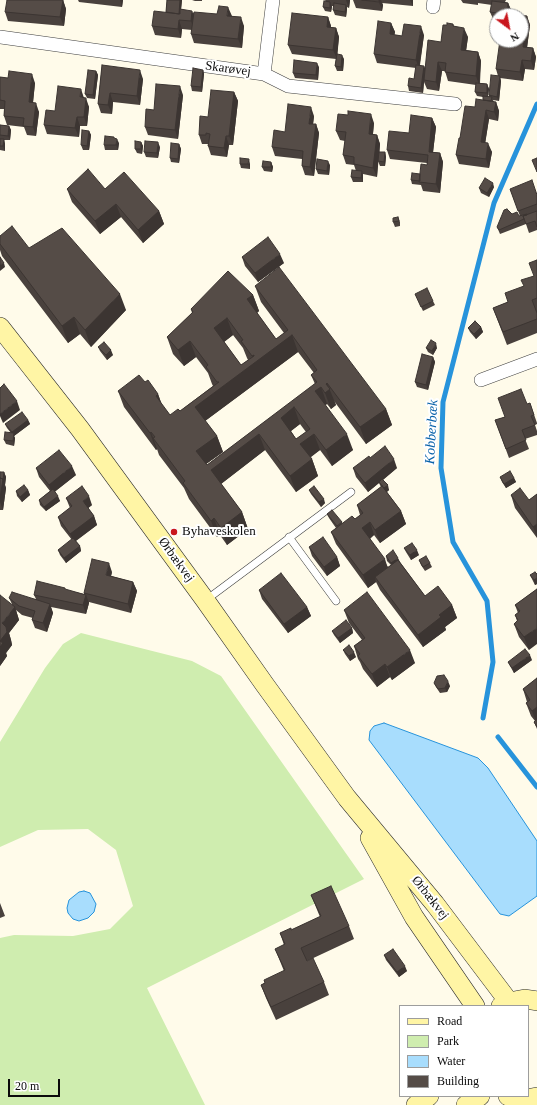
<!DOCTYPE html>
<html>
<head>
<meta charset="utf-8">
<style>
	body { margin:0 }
	#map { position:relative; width:537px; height:1105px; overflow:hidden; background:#fffbea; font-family:"Times New Roman",serif }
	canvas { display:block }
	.legend { position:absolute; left:399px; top:1005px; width:130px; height:92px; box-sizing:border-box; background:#fff; border:1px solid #9d9d9d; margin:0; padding:5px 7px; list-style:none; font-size:12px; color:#0b0b0b }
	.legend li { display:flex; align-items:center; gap:8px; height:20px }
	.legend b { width:20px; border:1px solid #9d9d9d }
	.north { position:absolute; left:489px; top:8px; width:40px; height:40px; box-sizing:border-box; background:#fff; border:1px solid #9d9d9d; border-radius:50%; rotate:148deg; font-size:11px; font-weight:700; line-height:16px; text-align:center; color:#0b0b0b }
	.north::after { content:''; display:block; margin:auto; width:14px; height:18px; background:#c9161d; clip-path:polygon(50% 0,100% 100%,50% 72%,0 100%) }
	.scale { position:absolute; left:8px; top:1079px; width:52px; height:18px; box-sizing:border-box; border:2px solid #0b0b0b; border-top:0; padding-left:5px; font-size:12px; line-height:14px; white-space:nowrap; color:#0b0b0b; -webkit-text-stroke:3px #fff; paint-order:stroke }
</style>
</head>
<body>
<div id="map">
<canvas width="537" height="1105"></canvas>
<ul class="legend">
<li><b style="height:5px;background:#fff5a5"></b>Road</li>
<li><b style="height:11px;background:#cfedaf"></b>Park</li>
<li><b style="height:11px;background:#a8ddfd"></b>Water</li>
<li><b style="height:11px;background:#554c47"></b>Building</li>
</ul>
<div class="north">N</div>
<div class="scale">20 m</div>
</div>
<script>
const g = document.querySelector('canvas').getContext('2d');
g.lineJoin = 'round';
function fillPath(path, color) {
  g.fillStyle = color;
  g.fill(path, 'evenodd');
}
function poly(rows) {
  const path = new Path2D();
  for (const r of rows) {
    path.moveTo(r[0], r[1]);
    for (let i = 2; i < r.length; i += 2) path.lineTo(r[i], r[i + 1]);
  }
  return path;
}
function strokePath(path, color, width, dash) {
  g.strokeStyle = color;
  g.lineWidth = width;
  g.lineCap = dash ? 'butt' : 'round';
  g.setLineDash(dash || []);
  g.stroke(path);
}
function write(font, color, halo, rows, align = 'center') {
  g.font = font + ' "Times New Roman",serif';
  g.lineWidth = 4;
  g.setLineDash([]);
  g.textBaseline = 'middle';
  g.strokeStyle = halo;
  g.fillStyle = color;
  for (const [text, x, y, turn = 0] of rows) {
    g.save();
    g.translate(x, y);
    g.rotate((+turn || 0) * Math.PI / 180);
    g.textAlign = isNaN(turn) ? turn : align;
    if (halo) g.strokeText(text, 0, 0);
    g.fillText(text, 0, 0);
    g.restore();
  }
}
const green = poly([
	[81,633,192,661,221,676,364,879,147,988,205,1105,0,1105,0,938,14,935,73,936,110,929,133,906,116,850,88,829,38,830,0,847,0,742,45,668,63,644]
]);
const water = poly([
	[384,723,478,758,488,768,537,841,537,896,509,916,500,914,369,740,370,731,374,726,384,723],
	[84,891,90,893,96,904,94,912,88,918,79,921,73,919,68,913,67,908,69,900,79,892,84,891]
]);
const stream = poly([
	[483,718,493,662,487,601,453,542,441,468,443,402,494,203,537,104],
	[498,737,537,787]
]);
const lane = poly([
	[289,537,336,601],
	[206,600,351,492]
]);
const street = poly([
	[433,7,434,0],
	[0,37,264,74,288,86,455,104],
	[264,74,273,0],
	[481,380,537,359]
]);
const secondary = poly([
	[0,327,80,429,205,600,265,685,347,798,435,904,509,1002],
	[370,838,414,917,475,1006],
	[501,1006,509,1002,525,999,537,1001],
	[508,1096,526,1099,537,1097],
	[416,1105,429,1096],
	[466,1105,480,1096]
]);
const wall = poly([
	[63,0,66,9,64,26,8,21,5,12],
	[78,0,123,0,122,7,79,2],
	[167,0,182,0,181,9,193,13,232,16,244,26,242,48,194,43,191,34,192,30,182,29,181,38,155,35,152,26,166,12],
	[192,0,202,0,202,1,195,1],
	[325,0,350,0,349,8,347,7,347,9,346,17,335,15,333,10,334,6,332,6,331,12,325,11,323,7,326,2],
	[353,0,413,0,413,6,382,3,383,5,382,11,356,8],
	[461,0,506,0,505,2,508,3,512,12,511,14,527,16,530,25,527,47,533,48,536,57,534,70,525,69,523,81,500,78,501,81,499,101,493,100,494,102,496,102,499,111,498,121,489,119,485,143,492,152,489,168,459,164,456,155,460,138,475,107,483,100,483,97,477,96,475,92,476,85,448,81,445,71,442,71,439,91,427,89,424,82,423,93,409,91,408,86,414,79,416,68,377,63,374,54,391,23,395,32,394,35,402,36,424,35,420,65,425,68,441,42,447,25,453,24,454,26,468,37,466,50,478,52,481,61,480,83,487,84,489,89,488,96,489,97,489,95,498,76,496,69,521,16,497,16,497,22,494,21,490,12,492,5,478,3,478,5,463,3],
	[328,17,331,26,331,27,336,28,339,37,337,55,344,59,343,71,337,71,335,66,336,59,292,54,288,45],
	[102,65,143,79,140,105,113,102,112,114,101,113,98,104],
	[319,67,318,80,295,78,293,73],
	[203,70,204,74,202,92,192,91,191,86],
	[96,71,98,75,95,99,87,98,85,94],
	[0,77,35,83,33,103,39,112,36,136,27,135,24,127,7,125,4,116,4,109,0,109],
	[234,92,238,101,233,145,229,145,227,157,211,155,208,146,208,144,202,144,199,135,208,117],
	[183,95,178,139,148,135,145,127,154,110],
	[84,98,89,107,87,126,80,126,79,137,47,134,44,125,55,111],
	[314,116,313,124,316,124,319,133,314,176,305,175,302,166,302,159,275,156,272,147,285,132],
	[432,118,436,127,433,152,440,153,443,162,440,193,423,191,421,185,412,184,411,180,420,174,427,165,427,163,390,159,387,150,409,133],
	[374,123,373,134,377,135,380,144,379,158,385,152,386,157,385,166,380,166,378,161,377,177,363,174,363,182,353,182,351,177,356,171,354,165,346,164,343,155,345,141,340,140,336,131],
	[0,125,9,126,11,130,10,140,4,140,5,144,5,151,0,150],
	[89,131,91,135,89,150,83,150,81,145],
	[141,142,143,146,142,154,137,153,135,149],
	[119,143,118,150,105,150,104,145],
	[179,144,181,149,179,163,171,162,170,158],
	[160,147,158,158,146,157,144,152],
	[271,162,273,167,272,172,264,171,262,167],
	[240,164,250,164,250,169,241,168],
	[330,165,329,175,318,174,316,169],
	[494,187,489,197,481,193,479,188],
	[67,189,105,189,159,211,164,224,143,243,121,217,100,234,72,202],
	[510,189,537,195,537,230,529,233,526,224,500,234,497,227,512,214,519,216,520,216],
	[398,217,400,222,400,226,395,227,393,222],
	[0,236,29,248,126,310,91,347,80,334,68,343,2,256,0,250],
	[242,257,284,263,258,282,245,266],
	[537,260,537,333,507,345,493,308,508,302,534,276],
	[255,286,386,409,392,425,366,444,334,401,336,405,331,409,327,404,325,405,353,450,332,466,320,450,310,457,312,459,318,476,296,492,265,450,221,484,242,512,248,529,227,545,220,535,217,537,189,499,184,488,159,455,157,449,156,450,124,407,118,391,145,382,158,394,162,405,170,415,180,411,213,386,212,384,208,373,196,357,184,366,173,354,167,337,192,313,191,309,253,295,259,311,257,313,276,339,284,333,261,302],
	[233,335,243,348,247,358,248,360,241,365,224,342],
	[298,352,314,373,311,375,315,384,207,465,206,464,223,452,217,436,205,421],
	[300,424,306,432,296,439,291,431],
	[415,294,433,301,435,305,423,311],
	[481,327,483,332,476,339,470,332,468,328],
	[98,347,113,355,107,360,100,351],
	[426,348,437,348,433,355,428,352],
	[433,357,435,362,428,390,417,387,415,382],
	[530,403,537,423,537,424,535,425,537,431,537,435,525,439,529,449,509,458,495,420,505,417],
	[28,420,30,424,14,436,15,438,14,446,6,444,4,440,11,433,7,428,5,424],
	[370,458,397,468,383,480,389,490,387,492,401,511,406,524,380,543,374,535,370,539,388,567,391,565,387,561,386,556,400,562,425,596,452,605,457,618,445,627,446,630,423,647,380,590,376,582,368,588,336,544,331,532,336,528,329,518,327,514,342,522,342,523,355,519,360,515,357,505,381,487,379,483,368,492,356,477,353,468],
	[36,468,76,475,54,492,60,501,46,511,40,505,39,500,50,491,39,477],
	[0,472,4,472,6,477,5,485,6,488,3,510,0,510],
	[500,477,514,478,516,482,506,488,502,482],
	[28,490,30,495,22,502,17,496,16,491],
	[309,490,325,503,321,507,311,494],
	[537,494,537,538,515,508,511,495,529,500],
	[66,498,92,505,88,508,94,516,97,525,76,541,80,546,81,551,66,563,60,555,58,550,72,540,61,526,58,517,70,508],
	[309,547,337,557,340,566,327,576,312,556],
	[404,548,419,555,411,560,406,552],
	[419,560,430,563,432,567,425,571,421,565],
	[112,572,111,576,133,582,137,591,131,613,89,602,89,603,86,614,51,607,53,613,47,632,35,628,32,620,33,618,22,615,16,610,19,620,9,633,11,640,12,645,6,653,7,656,0,666,12,604,9,598,36,599,34,595,66,590,84,594,84,593],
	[537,574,537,584,535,585,530,575],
	[537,589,529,650,519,637,514,624,517,621,515,615,518,613,515,605],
	[259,590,307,607,311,616,288,633,262,599],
	[344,610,415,663,392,680,390,677,377,687,363,669,360,662,358,659,354,646,362,640,349,623],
	[352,628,353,633,340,643,334,635,332,631],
	[343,650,356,657,350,661,345,654],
	[532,660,514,673,510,666,508,662],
	[537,678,537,729,534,722,535,721,531,716,526,703,527,702,523,689],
	[434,683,450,686,447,692,440,693,436,687],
	[311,895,349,926,354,939,307,961,324,982,329,995,276,1020,266,998,261,985,284,971,275,949,284,945,280,933,291,930,320,917],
	[0,903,5,916,0,918],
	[384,955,407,971,399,977,386,960]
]);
const shadedWall = poly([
	[63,0,66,9,64,26,60,17],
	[120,0,123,0,122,7],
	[180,0,182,0,180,20,178,16],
	[346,0,350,0,349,8],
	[379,0,381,0,383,5,382,11,379,2],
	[410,0,413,0,413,6],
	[330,2,332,7,331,12,330,8],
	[508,3,512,12,511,16,507,14],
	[346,5,347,9,346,17,345,12],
	[228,7,232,16,231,25,227,16],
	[192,11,196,20,194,30,191,21],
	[527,16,530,25,526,56,523,47],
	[241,17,244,26,242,48,238,39],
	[328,17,331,26,330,36,327,27],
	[179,20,182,29,181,38,178,29],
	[391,23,395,32,393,43,390,34],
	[421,26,424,35,419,69,416,60],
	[336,28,339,37,337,59,333,50],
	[464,28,468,37,465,59,461,50],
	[533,48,536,57,534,70,531,61],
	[478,52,481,61,479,85,476,76],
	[342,55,344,59,343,71,341,67],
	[522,60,525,69,523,81,520,72],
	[438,62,442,71,439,91,436,82],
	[317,63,319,67,318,80,316,75],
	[424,66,426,70,424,80,424,82,423,93,421,88],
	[140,70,143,79,140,105,137,96],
	[203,70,204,74,202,92,201,87],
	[96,71,98,75,95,99,93,95],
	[32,74,35,83,32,111,29,102],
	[500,76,501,81,499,101,497,97],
	[487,84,489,89,488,97,487,93],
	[180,86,183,95,178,139,175,130],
	[81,89,84,98,80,97],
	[234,92,238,101,233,145,229,136],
	[110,93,113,102,112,114,108,105],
	[86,98,89,107,87,126,84,117],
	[496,102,499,111,498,121,494,112],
	[36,103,39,112,36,136,33,127],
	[311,107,314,116,312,133,309,124],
	[486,110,489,119,484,151,481,142],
	[371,114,374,123,372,143,369,134],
	[77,117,80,126,79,137,75,128],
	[432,118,436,127,432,161,429,152],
	[316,124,319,133,314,176,310,167],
	[9,126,11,130,10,140,8,136],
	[89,131,91,135,89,150,87,146],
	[377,135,380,144,377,177,373,168],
	[226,136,229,145,227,157,224,148],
	[4,139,5,144,5,151,3,146],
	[117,139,119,143,118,150,116,145],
	[141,142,143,146,142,154,141,149],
	[158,142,160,147,158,158,157,153],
	[488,143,492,152,489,168,486,159],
	[179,144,181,149,179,163,178,159],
	[385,152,386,157,385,166,384,162],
	[440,153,443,162,440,193,436,184],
	[249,159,250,164,250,169,248,164],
	[328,161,330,165,329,175,327,171],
	[271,162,273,167,272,172,271,167],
	[362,171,363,176,363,182,361,178],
	[493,183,494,187,489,197,487,193],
	[116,204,121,217,100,234,95,221],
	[159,211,164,224,143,243,138,230],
	[280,254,284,263,258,282,255,273],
	[4,263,5,267,0,271,0,265],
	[120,294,126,310,91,347,85,330],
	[253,295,259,311,253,316,247,299],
	[74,317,80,334,68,343,62,326],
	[227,318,233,335,220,345,214,328],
	[481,327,483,332,476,339,474,334],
	[292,335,298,352,201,424,195,407,254,363,252,356,254,355],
	[190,341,196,357,184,366,178,350],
	[436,343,437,348,433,355,432,351],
	[111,350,113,355,107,360,106,355],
	[433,357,435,362,428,390,426,385],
	[327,383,336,405,331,409,325,393,326,384],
	[321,387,327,404,321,408,315,391],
	[158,394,164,411,156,396],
	[17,401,20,410,3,423,0,416,0,414],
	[294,407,300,424,287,434,281,418],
	[386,409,392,425,366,444,360,427],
	[28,420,30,424,14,436,15,438,14,446,13,441,13,437,12,432],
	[151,432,157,449,156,450,150,433],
	[259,434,265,450,217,487,211,470],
	[314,434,320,450,306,461,300,444],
	[347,434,353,450,332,466,326,450],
	[217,436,223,452,202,467,196,451],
	[312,459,318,476,296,492,290,476],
	[394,459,397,468,368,492,365,483],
	[72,466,76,475,52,494,49,485],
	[4,472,6,477,5,485,6,488,3,510,0,502,0,498],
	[514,478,516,482,506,488,504,484],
	[388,485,389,490,385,493,384,488],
	[28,490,30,495,22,502,20,497],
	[58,496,60,501,46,511,44,507],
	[89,496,92,505,86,510,83,501],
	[324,499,325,503,321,507,319,502],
	[401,511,406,524,380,543,375,530],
	[242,512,248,529,227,545,221,528],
	[94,516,97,525,74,542,70,534],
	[214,518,220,535,217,537,211,521],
	[370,522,374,535,366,541,362,528],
	[537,524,537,537,533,527],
	[80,546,81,551,66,563,64,558],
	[417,550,419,555,411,560,410,555],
	[337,557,340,566,327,576,324,567],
	[398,558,400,562,393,568,391,563],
	[385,559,389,572,375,577,376,582,368,588,363,575],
	[109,563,112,572,109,584,106,575],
	[537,578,537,584,535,585,534,580],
	[133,582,137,591,131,613,128,604],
	[86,595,89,603,86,614,83,605],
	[50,604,53,613,47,632,43,623],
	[452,605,457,618,445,627,446,630,423,647,418,635,439,615],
	[15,607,19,620,9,633,11,640,12,645,6,653,7,656,0,666,0,641,2,623],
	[307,607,311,616,288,633,284,624],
	[352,628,353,633,340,643,338,638],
	[537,628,537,644,529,650,524,637],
	[410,650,415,663,392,680,387,667],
	[354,652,356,657,350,661,349,656],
	[530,655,532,660,514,673,512,668],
	[385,664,390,677,377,687,372,674],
	[448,681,450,686,447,692,445,688],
	[537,707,537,724,532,711],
	[405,966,407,971,399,977,397,972]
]);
const building = poly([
	[7,0,63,0,60,17,5,12,7,0],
	[167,0,180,0,179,14,166,12,167,0],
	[362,0,379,0,379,2,362,0],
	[324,1,330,2,330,8,323,7,324,1],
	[492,1,508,3,507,14,527,16,523,47,533,48,531,61,522,60,520,72,496,69,500,40,521,40,521,16,502,16,503,14,490,12,492,1],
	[334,3,346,5,345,12,333,10,334,3],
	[219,6,228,7,227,16,241,17,238,39,191,34,194,12,217,14,219,6],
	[180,9,192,11,191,21,179,20,178,29,152,26,154,11,180,14,180,9],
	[292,13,328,17,327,27,336,28,333,50,288,45,292,13],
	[378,21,391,23,390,34,402,36,404,24,421,26,416,60,374,54,378,21],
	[447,23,453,24,453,26,464,28,461,50,478,52,476,76,445,72,446,63,438,62,436,82,424,80,428,40,441,42,443,25,447,25,447,23],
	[337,54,342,55,341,67,335,66,337,54],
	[294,60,317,63,316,75,293,73,294,60],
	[102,65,140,70,137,96,110,93,108,105,98,104,102,65],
	[416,65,424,66,421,88,408,86,409,78,414,79,416,65],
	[193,68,203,70,201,87,191,86,193,68],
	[88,70,96,71,93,95,85,94,88,70],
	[9,71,32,74,29,102,36,103,33,127,23,126,24,118,4,116,5,101,0,100,0,77,8,78,9,71],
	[491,75,500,76,497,97,489,95,491,75],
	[476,83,487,84,487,93,475,92,476,83],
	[156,84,180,86,175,130,145,127,146,109,154,110,156,84],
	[58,86,81,89,80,97,86,98,84,117,77,117,75,128,44,125,46,110,55,111,58,86],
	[211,90,234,92,229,136,226,136,224,148,208,146,210,134,206,133,206,135,199,135,200,116,208,117,211,90],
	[483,96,492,97,491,101,483,100,483,96],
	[476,99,496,102,494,112,486,110,481,142,488,143,486,159,456,155,459,138,460,138,465,106,475,107,476,99],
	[288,104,311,107,309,124,316,124,310,167,302,166,303,151,272,147,274,130,285,132,288,104],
	[348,111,371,114,369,134,377,135,373,168,354,164,354,157,343,155,346,132,336,131,338,114,348,115,348,111],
	[411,115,432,118,429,152,440,153,436,184,419,182,421,164,427,165,428,155,387,150,389,131,409,133,411,115],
	[0,125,9,126,8,136,0,135,0,125],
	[82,130,89,131,87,146,81,145,82,130],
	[105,136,114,137,114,138,117,139,116,145,104,145,105,136],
	[0,139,4,139,3,146,0,146,0,139],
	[135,141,141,142,141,149,135,149,135,141],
	[145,141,158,142,157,153,144,152,145,141],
	[171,143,179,144,178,159,170,158,171,143],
	[379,152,385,152,384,162,378,161,379,152],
	[240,158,249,159,248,164,240,164,240,158],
	[537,158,537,172,532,160,537,158],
	[317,159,328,161,327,171,316,169,317,159],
	[263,161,271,162,271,167,262,167,263,161],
	[88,169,105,189,124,172,159,211,138,230,116,204,95,221,67,189,88,169],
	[352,170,362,171,361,178,351,177,352,170],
	[412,173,420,174,420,181,411,180,412,173],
	[485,178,493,183,487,193,479,188,485,178],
	[532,180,537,195,537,204,518,211,510,189,532,180],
	[507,209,512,214,517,212,519,216,527,214,527,215,523,216,524,219,499,230,497,227,504,210,507,209],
	[537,211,537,227,535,221,526,224,523,216,537,211],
	[398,217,399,221,393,222,393,218,398,217],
	[12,226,29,248,62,228,120,294,85,330,74,317,62,326,0,244,0,236,12,226],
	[268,237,280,254,255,273,242,257,268,237],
	[0,257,4,263,0,265,0,257],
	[537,260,537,298,532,300,537,313,537,319,503,332,493,308,508,302,505,293,524,286,521,280,534,276,529,263,537,260],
	[279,267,386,409,360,427,327,383,326,384,330,389,325,393,321,387,315,391,347,434,326,450,314,434,300,444,312,459,290,476,259,434,211,470,242,512,221,528,214,518,211,521,183,483,185,481,153,438,155,437,151,432,150,433,118,391,139,375,145,382,148,380,158,394,156,396,170,415,178,409,180,411,219,382,217,382,206,367,208,365,190,341,178,350,167,337,193,312,191,309,228,271,253,295,247,299,276,339,288,330,255,286,279,267],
	[227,318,243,340,241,341,252,356,254,355,254,356,241,365,214,328,227,318],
	[292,335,317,370,311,375,317,382,207,465,196,451,217,436,195,407,292,335],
	[294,407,310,429,296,439,281,418,294,407],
	[427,288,433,301,421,307,415,294,427,288],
	[475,321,481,327,474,334,468,328,475,321],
	[431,340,436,343,432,351,426,348,431,340],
	[104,342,111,350,106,355,98,347,104,342],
	[422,354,433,357,426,385,415,382,422,354],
	[4,384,17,401,0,414,0,388,4,384],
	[521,389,527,404,530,403,534,415,531,416,535,425,522,430,526,440,506,449,495,420,505,417,498,398,521,389],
	[22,412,28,420,12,432,5,424,22,412],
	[5,432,14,433,13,441,4,440,5,432],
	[385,446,394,459,365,483,353,468,369,456,370,458,385,446],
	[59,450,72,466,49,485,36,468,59,450],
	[510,471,514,478,504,484,500,477,510,471],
	[0,472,4,472,3,480,3,479,0,478,0,472],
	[0,478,3,479,0,498,0,478],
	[382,479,388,485,384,488,379,482,382,479],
	[24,485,28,490,20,497,16,491,24,485],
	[82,486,89,496,83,501,94,516,70,534,58,517,72,506,66,498,82,486],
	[314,486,324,499,319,502,309,490,314,486],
	[382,486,401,511,375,530,370,522,362,528,385,559,363,575,331,532,352,516,355,519,363,513,357,505,382,486],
	[520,488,529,500,537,494,537,524,533,527,511,495,520,488],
	[53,489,58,496,44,507,39,500,53,489],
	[332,510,342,522,337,526,327,514,332,510],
	[323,537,337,557,324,567,309,547,323,537],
	[73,538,80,546,64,558,58,550,73,538],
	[412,543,417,550,410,555,404,548,412,543],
	[393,550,398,558,391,563,386,556,393,550],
	[426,556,430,563,423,567,419,560,426,556],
	[92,559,109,563,106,575,133,582,128,604,84,593,92,559],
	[398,560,425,596,438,586,452,605,439,615,441,617,418,635,375,577,398,560],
	[535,572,537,574,537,578,534,580,530,575,535,572],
	[281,573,307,607,284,624,259,590,281,573],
	[37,581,65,588,65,589,86,595,83,605,34,595,37,581],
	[537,589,537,628,524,637,514,624,518,620,515,615,520,611,515,605,537,589],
	[12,592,50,604,43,623,32,620,35,611,19,606,9,598,12,592],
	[367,592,410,650,387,667,385,664,372,674,358,656,360,654,354,646,365,638,344,610,367,592],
	[0,595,15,607,2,623,6,627,7,632,0,641,3,643,0,647,0,595],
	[346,620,352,628,338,638,332,631,346,620],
	[349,645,354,652,349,656,343,650,349,645],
	[525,649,530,655,512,668,508,662,525,649],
	[444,675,448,681,445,688,438,689,434,683,437,676,444,675],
	[537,678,537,707,532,711,526,703,530,700,523,689,537,678],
	[537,719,537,727,534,722,537,719],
	[331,886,349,926,301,948,307,961,313,958,324,982,271,1007,261,985,265,983,264,980,285,970,275,949,285,944,280,933,291,928,291,930,321,916,311,895,331,886],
	[393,949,405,966,397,972,384,955,393,949]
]);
const markers = [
	[174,532,4,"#c9161d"]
];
const streetNames = [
	["Skarøvej",228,69,8],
	["Ørbækvej",176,560,54],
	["Ørbækvej",430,898,52]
];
const poiNames = [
	["Byhaveskolen",182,532]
];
const waterNames = [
	["Kobberbæk",432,432,-87]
];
fillPath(green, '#cfedaf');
fillPath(water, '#a8ddfd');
strokePath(water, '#2793db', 1);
strokePath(stream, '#2793db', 5);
strokePath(lane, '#3e3e3e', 8);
strokePath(street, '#3e3e3e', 14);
strokePath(secondary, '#2d2d2d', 20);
strokePath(lane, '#fff', 7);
strokePath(street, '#fff', 13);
strokePath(secondary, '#fff5a5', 19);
fillPath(wall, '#49413d');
fillPath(shadedWall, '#3c3532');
fillPath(building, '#554c47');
strokePath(building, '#3c3532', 1);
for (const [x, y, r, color] of markers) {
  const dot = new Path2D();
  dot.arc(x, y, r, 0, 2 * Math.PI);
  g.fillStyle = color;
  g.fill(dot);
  strokePath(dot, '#fff', 1.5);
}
write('13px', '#0b0b0b', '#fff', streetNames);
write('13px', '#0b0b0b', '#fff', poiNames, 'left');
write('italic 14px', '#0962a9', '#fff', waterNames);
</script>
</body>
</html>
